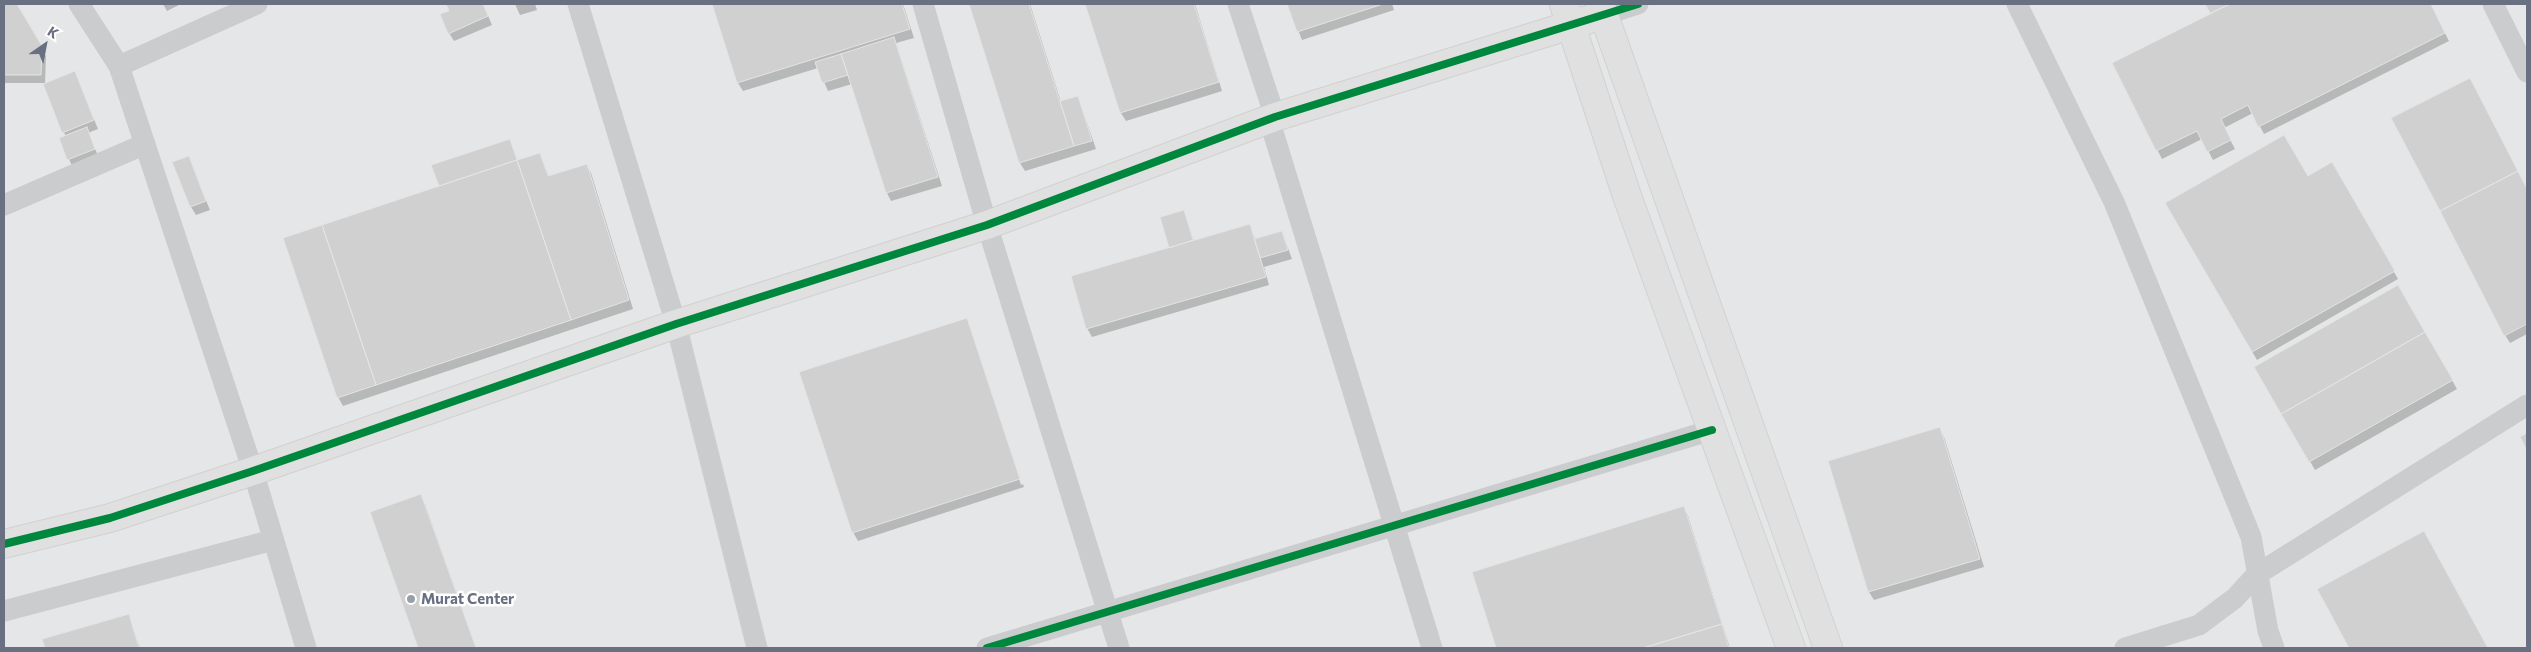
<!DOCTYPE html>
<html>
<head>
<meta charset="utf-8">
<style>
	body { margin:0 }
	#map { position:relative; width:2531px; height:652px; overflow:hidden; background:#f5f5f4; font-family:Commissioner,sans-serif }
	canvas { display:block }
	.frame { position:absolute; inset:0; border:5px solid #687082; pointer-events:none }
	.north { position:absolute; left:20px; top:20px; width:50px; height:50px; -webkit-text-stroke:4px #fff; paint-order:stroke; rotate:33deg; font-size:14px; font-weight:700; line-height:20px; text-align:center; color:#687082 }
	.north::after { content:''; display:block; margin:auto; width:18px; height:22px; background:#687082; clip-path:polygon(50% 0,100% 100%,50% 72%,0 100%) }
</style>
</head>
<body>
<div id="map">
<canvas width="2531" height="652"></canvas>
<div class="frame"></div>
<div class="north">K</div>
</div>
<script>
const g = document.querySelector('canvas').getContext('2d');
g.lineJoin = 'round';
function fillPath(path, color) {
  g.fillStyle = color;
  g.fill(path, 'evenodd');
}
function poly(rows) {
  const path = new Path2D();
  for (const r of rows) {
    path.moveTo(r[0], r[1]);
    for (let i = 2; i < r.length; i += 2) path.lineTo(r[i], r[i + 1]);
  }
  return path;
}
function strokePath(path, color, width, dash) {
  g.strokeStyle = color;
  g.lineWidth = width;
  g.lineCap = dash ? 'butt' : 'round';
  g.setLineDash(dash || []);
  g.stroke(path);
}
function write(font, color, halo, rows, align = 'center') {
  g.font = font + ' Commissioner,sans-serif';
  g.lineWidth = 5;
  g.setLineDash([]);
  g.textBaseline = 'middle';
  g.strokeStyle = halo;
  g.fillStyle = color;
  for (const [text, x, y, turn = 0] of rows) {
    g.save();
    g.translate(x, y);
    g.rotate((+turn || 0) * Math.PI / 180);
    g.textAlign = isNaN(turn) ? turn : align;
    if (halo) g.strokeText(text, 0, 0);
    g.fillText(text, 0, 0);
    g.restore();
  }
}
const built = poly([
	[4,4,2527,4,2527,648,4,648]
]);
const shadow = poly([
	[4,4,15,4,46,56,45,84,75,73,98,129,88,133,99,158,73,168,60,139,66,137,44,83,4,83],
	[163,4,181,4,167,11],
	[447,4,483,4,492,25,454,41,449,33,450,11],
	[515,4,535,4,537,10,520,15],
	[713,4,903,4,914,38,896,43,942,186,891,201,887,193,852,84,828,91,818,68,743,91,738,83],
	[970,4,1030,4,1061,102,1078,97,1096,149,1025,171,1020,163],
	[1086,4,1195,4,1222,91,1126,121,1121,113],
	[1288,4,1392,4,1394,10,1302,40],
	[2207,4,2430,4,2449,41,2264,134,2253,113,2224,128,2235,149,2213,160,2202,139,2162,159,2113,63,2212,14],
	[2474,88,2527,190,2527,334,2510,343,2505,335],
	[509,140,518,161,540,154,549,177,586,165,591,173,633,309,343,406,338,397,441,187],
	[188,157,210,210,196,215,191,207],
	[2332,164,2398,279,2257,360,2167,203,2307,178],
	[1183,211,1194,241,1249,226,1256,240,1282,232,1292,259,1264,267,1269,285,1092,337,1087,328,1170,248],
	[2398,286,2457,389,2315,470,2256,367],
	[967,319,1021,485,1023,484,1024,487,858,541,853,532],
	[1939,428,1944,437,1984,567,1874,600,1869,592,1829,462],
	[420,496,425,504,476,648,420,648,371,513],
	[1684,507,1688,516,1730,648,1497,648,1473,573],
	[2423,533,2486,648,2351,648,2318,590],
	[128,615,140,648,46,648,44,640]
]);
const building = poly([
	[4,4,17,4,42,46,41,75,4,75,4,4],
	[446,4,483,4,488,16,448,34,440,14,449,11,446,4],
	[712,4,902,4,910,29,737,83,712,4],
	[969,4,1029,4,1074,146,1019,163,969,4],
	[1085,4,1194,4,1219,82,1120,113,1085,4],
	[1287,4,1383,4,1297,32,1287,4],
	[2205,4,2230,4,2210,13,2205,4],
	[2230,4,2431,4,2445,33,2258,127,2248,105,2221,119,2231,140,2207,152,2197,131,2156,151,2112,63,2230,4],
	[894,37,938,177,886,193,841,54,894,37],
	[841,54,848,75,822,83,815,62,841,54],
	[75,71,94,120,62,133,43,84,75,71],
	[2470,78,2518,171,2440,211,2391,118,2470,78],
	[1078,96,1092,141,1074,146,1060,101,1078,96],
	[87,127,95,149,67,160,59,138,87,127],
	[2284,135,2308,176,2332,162,2395,271,2252,352,2165,203,2284,135],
	[510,139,517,160,439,186,431,165,510,139],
	[540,153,548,176,587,164,629,300,571,320,517,160,540,153],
	[189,156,206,201,190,207,172,162,189,156],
	[517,160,571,320,376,385,322,225,517,160],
	[2518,171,2527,189,2527,324,2504,336,2440,211,2518,171],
	[1184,210,1193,240,1169,248,1160,217,1184,210],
	[1250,224,1266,277,1086,329,1071,276,1250,224],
	[322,225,376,385,337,398,283,238,322,225],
	[1282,231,1288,250,1260,258,1254,239,1282,231],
	[2398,285,2425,332,2281,414,2254,367,2398,285],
	[967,318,1020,479,852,533,799,372,967,318],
	[2425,332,2453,380,2309,462,2281,414,2425,332],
	[1940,427,1980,559,1868,592,1828,461,1940,427],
	[2527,433,2527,450,2520,437,2527,433],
	[421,494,476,648,418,648,370,512,421,494],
	[1684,506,1722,624,1643,648,1496,648,1472,572,1684,506],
	[2424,531,2488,648,2349,648,2317,589,2424,531],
	[129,614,139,648,45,648,42,639,129,614],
	[1722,624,1729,648,1643,648,1722,624]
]);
const street = poly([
	[79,4,119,66,253,471,306,648],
	[578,4,676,324,757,648],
	[923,4,987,225,1119,648],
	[1238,4,1275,117],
	[2017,4,2114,202,2251,537,2268,631,2274,648],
	[2493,4,2527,72],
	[1603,15,1638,4],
	[119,66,257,4],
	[1269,119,1432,648],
	[4,205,145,144],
	[4,611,273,540],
	[987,648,1712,430],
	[2125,648,2199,625,2235,598,2256,575,2527,405]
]);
const secondary = poly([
	[4,544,110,518,253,471,676,324,987,225,1275,117,1603,15]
]);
const primary = poly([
	[1564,4,1627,196,1791,648],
	[1600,4,1828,648]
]);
const cycleway = poly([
	[4,544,110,518,253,471,676,324,987,225,1275,117,1638,4],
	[987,648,1712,430]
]);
const markers = [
	[411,599,5,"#999faa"]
];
const poiNames = [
	["Murat Center",421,599]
];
fillPath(built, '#e5e6e7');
fillPath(shadow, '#0003');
fillPath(building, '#d0d0d1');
strokePath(building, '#e4e4e4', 1);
strokePath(secondary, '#d1d1d2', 30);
strokePath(primary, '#d1d2d2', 30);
strokePath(street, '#cbccce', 21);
strokePath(secondary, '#e0e0e0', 28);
strokePath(primary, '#e0e0e0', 28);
strokePath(cycleway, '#00873e', 8);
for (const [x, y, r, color] of markers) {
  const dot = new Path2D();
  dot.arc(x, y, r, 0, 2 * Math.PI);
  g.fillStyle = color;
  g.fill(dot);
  strokePath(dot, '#fff', 2);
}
write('bold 15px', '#687082', '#fff', poiNames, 'left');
</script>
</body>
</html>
